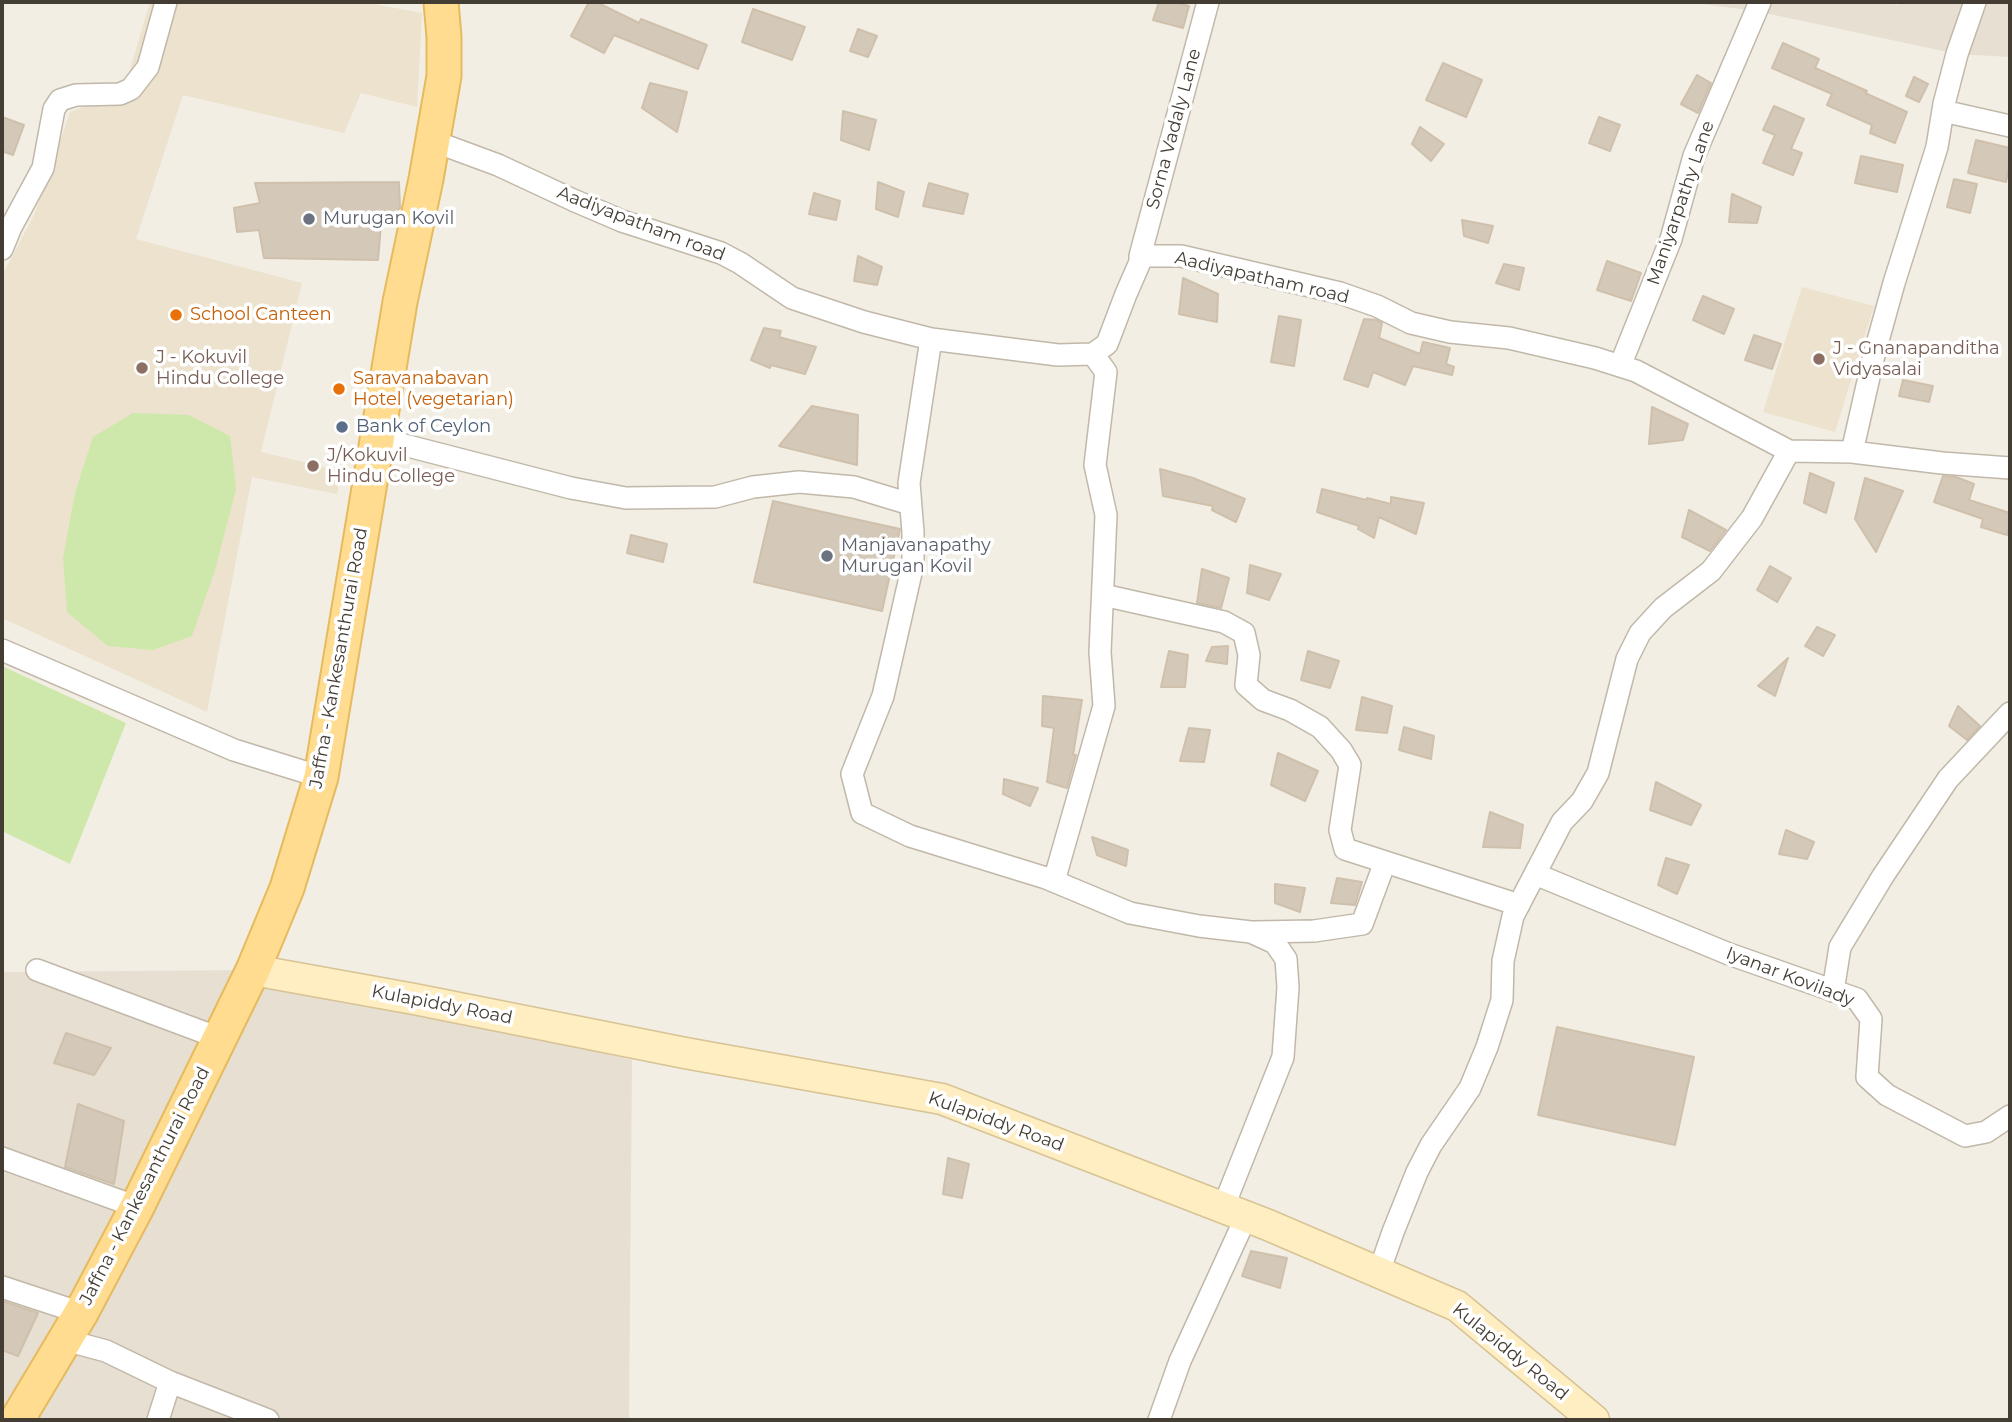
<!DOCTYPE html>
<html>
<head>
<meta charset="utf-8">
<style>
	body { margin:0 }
	#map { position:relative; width:2012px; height:1422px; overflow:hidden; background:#f2eee4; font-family:Montserrat,sans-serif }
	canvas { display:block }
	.frame { position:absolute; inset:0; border:4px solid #443d34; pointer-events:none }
</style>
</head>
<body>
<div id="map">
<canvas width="2012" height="1422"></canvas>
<div class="frame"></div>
</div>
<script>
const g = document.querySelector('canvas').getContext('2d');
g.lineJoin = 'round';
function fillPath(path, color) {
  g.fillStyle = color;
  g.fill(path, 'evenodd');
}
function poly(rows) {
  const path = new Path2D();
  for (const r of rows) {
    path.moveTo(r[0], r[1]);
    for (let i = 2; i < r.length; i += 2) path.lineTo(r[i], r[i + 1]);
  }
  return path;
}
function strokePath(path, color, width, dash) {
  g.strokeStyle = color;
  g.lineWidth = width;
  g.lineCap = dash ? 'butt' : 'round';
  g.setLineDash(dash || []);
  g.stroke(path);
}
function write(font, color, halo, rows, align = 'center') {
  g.font = font + ' Montserrat,sans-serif';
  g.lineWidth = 7;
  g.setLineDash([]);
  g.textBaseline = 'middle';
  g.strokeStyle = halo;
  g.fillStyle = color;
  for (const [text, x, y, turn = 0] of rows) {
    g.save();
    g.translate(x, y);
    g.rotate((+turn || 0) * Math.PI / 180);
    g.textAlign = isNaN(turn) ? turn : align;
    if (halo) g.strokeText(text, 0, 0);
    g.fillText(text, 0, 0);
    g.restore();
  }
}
const residential = poly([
	[1686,2,1889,2,1897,5,1900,2,2010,2,2010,57,1957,54,1756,11],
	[253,970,632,1060,629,1420,2,1420,2,972]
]);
const education = poly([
	[150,2,363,2,422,13,417,107,361,93,344,133,183,95,136,239,302,283,261,452,341,471,337,494,252,477,207,712,2,618,2,276,35,213,70,112,123,93],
	[1802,287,1874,306,1835,432,1763,412]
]);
const green = poly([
	[133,413,189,415,230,436,236,489,215,570,192,636,153,650,108,646,67,612,63,558,75,493,93,437],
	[2,666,126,723,70,864,2,831]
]);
const building = poly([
	[589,2,596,2,639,23,641,19,707,45,698,69,614,35,604,53,571,36,589,2],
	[1159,2,1173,2,1189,6,1183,28,1153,20,1159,2],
	[753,9,805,27,792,60,742,42,753,9],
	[858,29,877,36,868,57,850,51,858,29],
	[1783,43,1819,59,1815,68,1867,91,1865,93,1907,112,1895,143,1870,133,1872,125,1827,105,1832,94,1772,68,1783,43],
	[1443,63,1482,80,1466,117,1426,100,1443,63],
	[1697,75,1711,83,1698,113,1681,104,1697,75],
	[1914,77,1928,84,1919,102,1906,96,1914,77],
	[650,83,687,92,677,132,642,108,650,83],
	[1774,106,1804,119,1791,149,1802,153,1793,175,1763,163,1775,135,1763,130,1774,106],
	[843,111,876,120,869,150,841,140,843,111],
	[2,117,24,125,13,155,2,151,2,117],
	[1599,117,1620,125,1610,151,1589,143,1599,117],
	[1420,127,1444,144,1431,161,1412,144,1420,127],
	[1976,140,2010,148,2010,163,2006,182,1968,173,1976,140],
	[1861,156,1903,165,1897,192,1855,183,1861,156],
	[1954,179,1977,184,1970,213,1947,207,1954,179],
	[399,182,400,208,381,225,378,260,264,258,259,230,237,232,234,208,260,203,255,183,399,182],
	[878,182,904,192,898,217,876,209,878,182],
	[929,183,968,194,963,214,923,206,929,183],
	[814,193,840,201,836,220,809,214,814,193],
	[1732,194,1761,207,1757,223,1729,222,1732,194],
	[1462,220,1493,226,1488,243,1464,236,1462,220],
	[858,256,882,267,877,285,854,281,858,256],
	[1607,261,1641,273,1631,301,1597,290,1607,261],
	[1504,264,1524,268,1519,290,1496,283,1504,264],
	[1183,278,1218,294,1217,322,1179,314,1183,278],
	[1703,296,1734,309,1724,334,1693,320,1703,296],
	[1279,316,1301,320,1294,366,1271,362,1279,316],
	[1364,319,1376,320,1382,323,1379,338,1420,354,1423,342,1450,348,1446,364,1454,367,1452,375,1413,366,1405,385,1373,372,1368,387,1344,379,1364,319],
	[764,328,781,331,779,337,816,347,805,374,771,365,770,368,751,360,764,328],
	[1754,335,1781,344,1772,369,1745,360,1754,335],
	[1903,380,1933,386,1929,402,1899,396,1903,380],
	[812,406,858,415,857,465,779,446,812,406],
	[1652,407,1688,424,1683,440,1649,444,1652,407],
	[1160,469,1193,478,1245,499,1236,522,1212,510,1213,506,1163,496,1160,469],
	[1810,473,1834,483,1826,513,1804,503,1810,473],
	[1943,476,1956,477,1974,484,1969,500,2010,513,2010,525,2007,535,1981,527,1983,519,1934,502,1943,476],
	[1865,478,1903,491,1876,552,1855,519,1865,478],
	[1322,489,1366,500,1367,498,1391,504,1391,497,1424,503,1416,534,1379,517,1374,538,1358,529,1359,526,1317,512,1322,489],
	[773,501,900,529,882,611,754,582,773,501],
	[1689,510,1726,530,1710,551,1682,537,1689,510],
	[631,535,667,544,663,562,627,553,631,535],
	[1250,565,1281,574,1269,600,1247,593,1250,565],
	[1770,566,1791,578,1777,602,1757,590,1770,566],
	[1202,569,1229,578,1221,608,1197,603,1202,569],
	[1817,627,1835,635,1823,656,1805,646,1817,627],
	[1228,646,1227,664,1206,661,1212,647,1228,646],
	[1169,651,1188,655,1185,687,1161,687,1169,651],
	[1308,651,1339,661,1330,688,1301,680,1308,651],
	[1788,658,1775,696,1758,686,1788,658],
	[1043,696,1082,700,1073,755,1076,755,1067,788,1047,782,1054,728,1042,726,1043,696],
	[1362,697,1392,706,1387,733,1356,730,1362,697],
	[1958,706,1980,726,1967,740,1949,726,1958,706],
	[1404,727,1434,736,1431,759,1399,750,1404,727],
	[1189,728,1210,730,1204,762,1180,761,1189,728],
	[1278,753,1318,771,1305,801,1271,785,1278,753],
	[1004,779,1038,788,1030,806,1003,794,1004,779],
	[1656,782,1701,805,1691,825,1650,810,1656,782],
	[1490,812,1523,825,1520,848,1483,847,1490,812],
	[1786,830,1814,842,1807,859,1779,854,1786,830],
	[1092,837,1128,850,1126,866,1097,855,1092,837],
	[1666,858,1689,865,1677,894,1658,885,1666,858],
	[1337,878,1362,882,1355,905,1331,903,1337,878],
	[1275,884,1305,888,1300,912,1275,903,1275,884],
	[1557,1027,1694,1057,1675,1145,1538,1115,1557,1027],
	[66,1033,111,1048,94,1075,54,1063,66,1033],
	[78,1104,124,1121,114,1184,65,1167,78,1104],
	[948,1158,969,1164,962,1198,943,1194,948,1158],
	[1251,1251,1287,1258,1280,1288,1242,1276,1251,1251],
	[2,1301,38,1313,18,1356,2,1350,2,1301]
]);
const minor = poly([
	[1943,111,2010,126],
	[433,141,498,165,573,200,622,221,721,253,740,263,792,298,864,322,931,339,1058,355,1093,354,1107,344,1126,294,1140,262,1140,256,1181,256,1340,293,1377,306,1411,323,1450,332,1509,338,1595,358,1636,371,1789,451],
	[2,249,11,227,43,168,54,109,60,100,76,95,120,94,131,89,148,67,166,2],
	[1140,256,1208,2],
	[931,339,909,483,913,532,913,564,883,696,852,774,862,813,910,836,1046,878,1130,913,1199,926,1251,932,1275,943,1286,959,1288,987,1283,1057,1223,1208],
	[1620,366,1671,239,1694,156,1760,2],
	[377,438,571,488,626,498,715,497,753,487,799,482,854,487,910,504],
	[1852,452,1874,355,1894,283,1937,147,1944,104,1957,54,1975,2],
	[1103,595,1224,622,1244,633,1249,655,1246,685,1263,700,1290,710,1320,727,1341,750,1350,765,1340,830,1345,849,1519,905],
	[2,650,234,750,321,777],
	[1535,874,1729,954,1857,999,1871,1019,1867,1077,1887,1095,1965,1136,1986,1132,2010,1116],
	[1054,881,1104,706,1100,652,1106,515,1095,465,1106,372,1093,354],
	[1255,932,1314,931,1362,924,1385,862],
	[37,970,219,1038],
	[1833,991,1840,947,1883,876,1948,779,2010,713],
	[2,1158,137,1207],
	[1379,1272,1393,1232,1417,1172,1431,1145,1470,1088,1487,1047,1502,1000,1503,961,1513,916,1562,822,1582,801,1598,773,1627,659,1640,633,1663,608,1711,571,1752,518,1789,451,1852,452,1942,463,2010,468],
	[2,1287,81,1313],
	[65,1340,106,1351,170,1382,268,1420],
	[158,1420,170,1382],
	[1159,1420,1180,1361,1246,1217]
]);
const secondary = poly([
	[253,970,414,999,685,1053,942,1099,1268,1225,1457,1306,1594,1420]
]);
const primary = poly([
	[17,1420,81,1313,137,1207,253,970,287,888,321,777,400,302,426,179,444,76,444,37,441,2]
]);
const markers = [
	[309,219,7,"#6b7280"],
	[176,315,7,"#e8710a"],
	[1819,359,7,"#8d6e63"],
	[142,368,7,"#8d6e63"],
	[339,389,7,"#e8710a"],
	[342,427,7,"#5c6f8a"],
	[313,466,7,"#8d6e63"],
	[827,556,7,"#6b7280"]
];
const streetNames = [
	["Sorna Vadaly Lane",1174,129,-75],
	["Maniyarpathy Lane",1681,203,-71],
	["Aadiyapatham road",641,224,21],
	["Aadiyapatham road",1262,278,13],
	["Jaffna - Kankesanthurai Road",339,658,-80],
	["Iyanar Kovilady",1790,977,21],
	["Kulapiddy Road",442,1005,11],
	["Kulapiddy Road",996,1122,20],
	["Jaffna - Kankesanthurai Road",145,1186,-63],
	["Kulapiddy Road",1510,1352,39]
];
const worshipNames = [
	["Murugan Kovil",323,219],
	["Manjavanapathy",841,546],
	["Murugan Kovil",841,567]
];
const foodNames = [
	["School Canteen",190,315],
	["Saravanabavan",353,379],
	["Hotel (vegetarian)",353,400]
];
const educationNames = [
	["J - Gnanapanditha",1833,349],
	["Vidyasalai",1833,370],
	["J - Kokuvil",156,358],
	["Hindu College",156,379],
	["J/Kokuvil",327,456],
	["Hindu College",327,477]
];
const serviceNames = [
	["Bank of Ceylon",356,427]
];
fillPath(residential, '#e6dfd2');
fillPath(education, '#ece2cd');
fillPath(green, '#cee8ab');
fillPath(building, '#d4c9b9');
strokePath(building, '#cfc0ac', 2);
strokePath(minor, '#c1b8a9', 24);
strokePath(secondary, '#d7c394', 33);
strokePath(primary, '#e6ba5e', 37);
strokePath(minor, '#fff', 21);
strokePath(secondary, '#ffeec1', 30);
strokePath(primary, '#ffdc90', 33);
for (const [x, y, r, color] of markers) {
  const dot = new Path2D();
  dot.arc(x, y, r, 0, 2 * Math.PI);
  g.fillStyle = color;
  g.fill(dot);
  strokePath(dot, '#fff', 2.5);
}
write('18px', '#443d34', '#fff', streetNames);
write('18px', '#5b616d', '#fff', worshipNames, 'left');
write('18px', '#c56008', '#fff', foodNames, 'left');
write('18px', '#785e54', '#fff', educationNames, 'left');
write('18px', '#4e5e75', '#fff', serviceNames, 'left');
</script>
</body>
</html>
